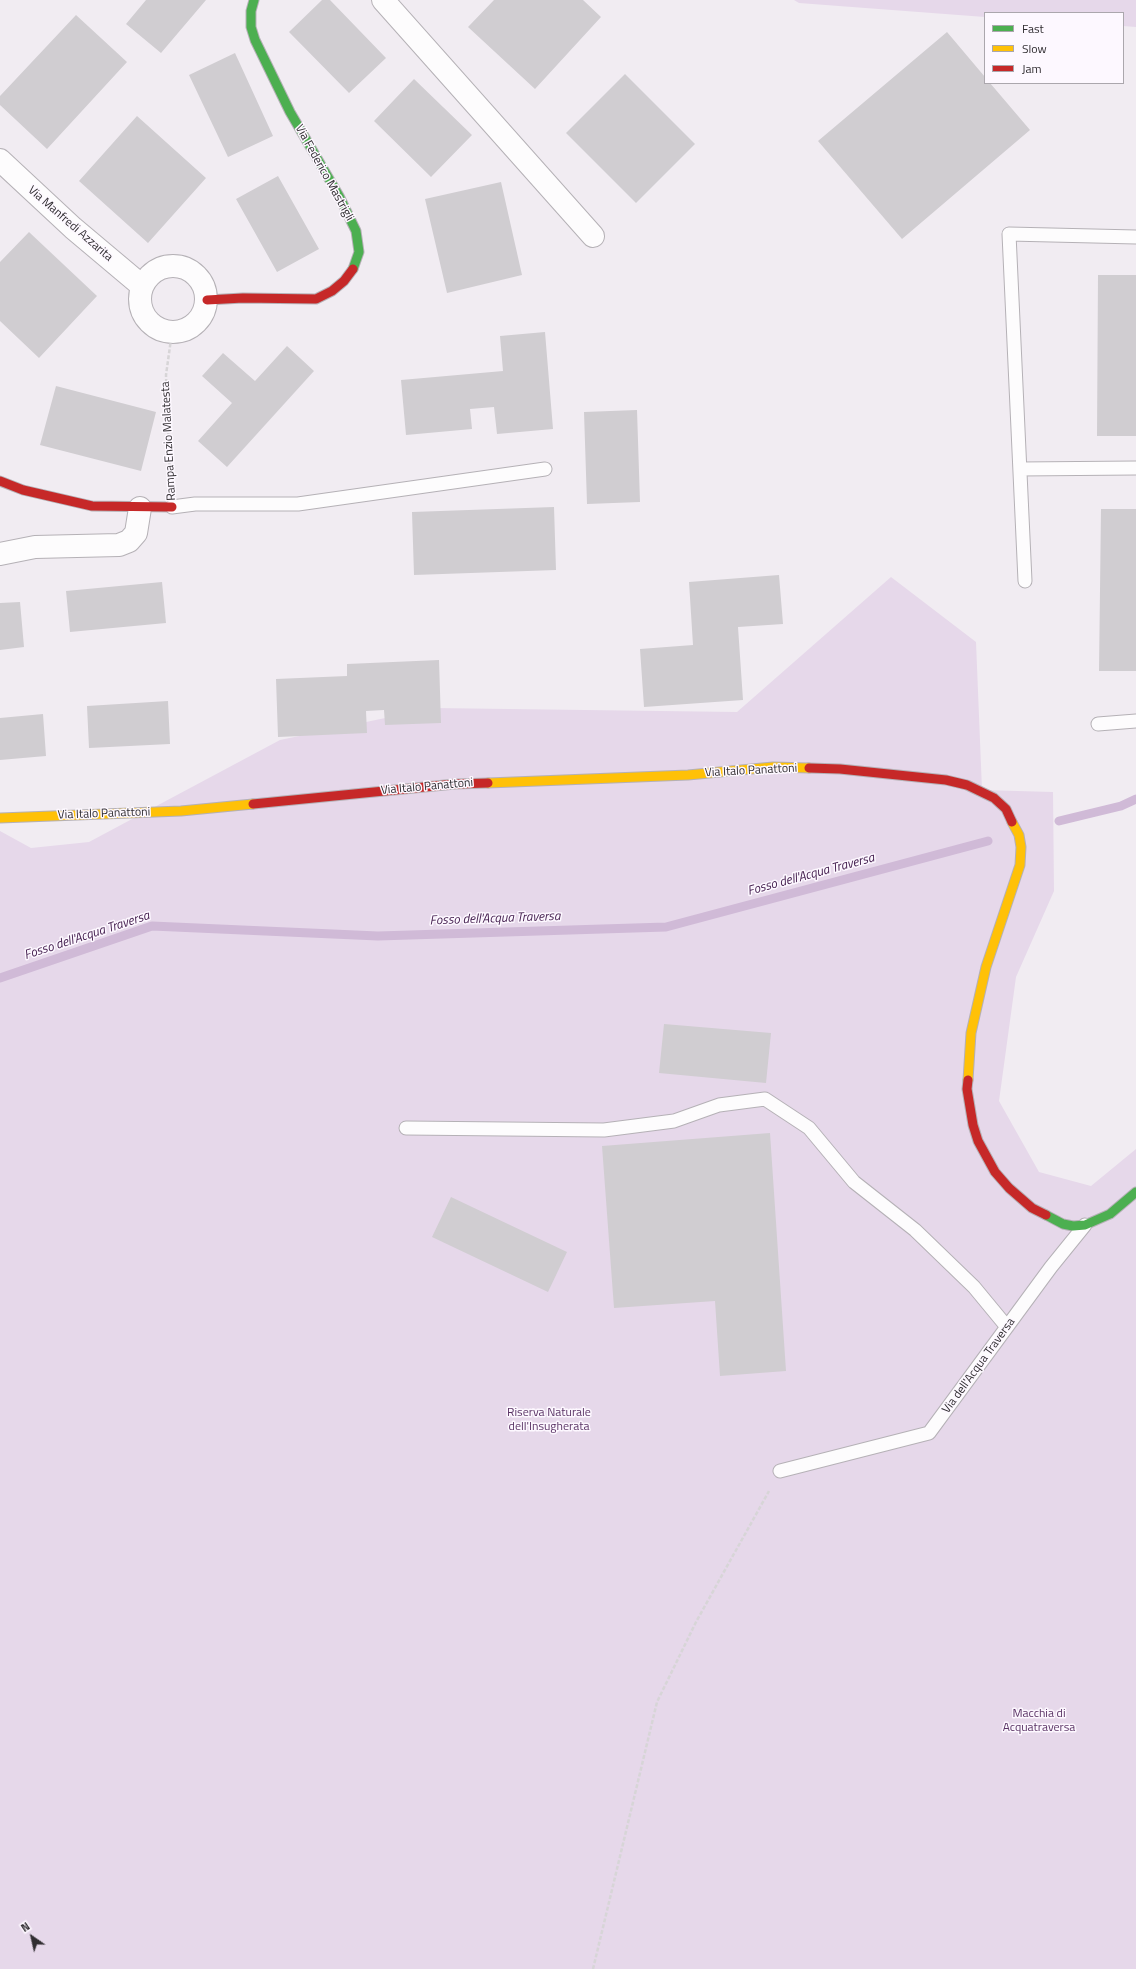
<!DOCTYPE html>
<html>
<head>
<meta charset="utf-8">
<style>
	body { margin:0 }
	#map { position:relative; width:1136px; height:1969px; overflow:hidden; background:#f1ecf2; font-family:"Titillium Web",sans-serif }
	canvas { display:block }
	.legend { position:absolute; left:984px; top:12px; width:140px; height:72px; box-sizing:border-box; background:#fdf8ff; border:1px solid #aba7ad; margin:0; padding:5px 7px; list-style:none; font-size:12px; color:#302d31 }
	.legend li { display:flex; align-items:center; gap:8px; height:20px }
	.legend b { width:20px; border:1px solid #aba7ad }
	.north { position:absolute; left:12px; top:1917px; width:40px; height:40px; -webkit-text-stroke:3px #fdf8ff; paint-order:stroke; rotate:326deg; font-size:11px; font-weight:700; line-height:16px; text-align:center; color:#302d31 }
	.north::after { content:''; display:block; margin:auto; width:14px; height:18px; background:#302d31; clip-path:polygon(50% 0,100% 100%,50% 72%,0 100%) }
</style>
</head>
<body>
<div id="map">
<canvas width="1136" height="1969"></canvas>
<ul class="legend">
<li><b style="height:5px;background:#4caf50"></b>Fast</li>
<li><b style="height:5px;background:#ffc107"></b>Slow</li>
<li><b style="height:5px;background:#c62828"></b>Jam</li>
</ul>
<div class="north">N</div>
</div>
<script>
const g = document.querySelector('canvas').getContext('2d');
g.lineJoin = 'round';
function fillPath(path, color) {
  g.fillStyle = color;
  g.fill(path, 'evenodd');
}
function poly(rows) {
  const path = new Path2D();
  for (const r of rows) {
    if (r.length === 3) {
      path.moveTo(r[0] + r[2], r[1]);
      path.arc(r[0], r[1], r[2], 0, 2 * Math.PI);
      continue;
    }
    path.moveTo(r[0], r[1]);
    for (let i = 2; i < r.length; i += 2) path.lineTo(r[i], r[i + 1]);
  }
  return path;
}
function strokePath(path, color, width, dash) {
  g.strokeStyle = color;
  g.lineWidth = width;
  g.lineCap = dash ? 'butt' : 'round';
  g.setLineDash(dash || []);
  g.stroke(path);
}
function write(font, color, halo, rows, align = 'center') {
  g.font = font + ' "Titillium Web",sans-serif';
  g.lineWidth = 3;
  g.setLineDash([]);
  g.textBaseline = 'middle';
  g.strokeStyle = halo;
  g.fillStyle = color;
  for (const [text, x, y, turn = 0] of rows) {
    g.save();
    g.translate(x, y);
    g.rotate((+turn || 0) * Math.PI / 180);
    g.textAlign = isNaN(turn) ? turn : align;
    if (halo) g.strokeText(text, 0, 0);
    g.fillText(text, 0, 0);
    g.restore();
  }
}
const green = poly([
	[794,0,1136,0,1136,27,1123,26,1123,13,985,13,985,17,799,3],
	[891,577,976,642,982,790,1053,792,1054,891,1016,977,999,1101,1039,1172,1091,1186,1136,1149,1136,1969,0,1969,0,831,31,848,89,842,280,740,433,708,737,712]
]);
const stream = poly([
	[1059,821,1121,806,1136,799],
	[0,978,152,926,378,936,666,927,988,841]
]);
const building = poly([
	[146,0,206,0,161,53,126,24],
	[322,0,330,0,386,58,349,93,289,32],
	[494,0,583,0,601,17,535,89,468,27],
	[76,15,127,62,47,149,0,105,0,96],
	[947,32,985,77,985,83,990,83,1030,130,902,239,818,141],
	[235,53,273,136,228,157,189,75],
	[625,74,695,144,636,203,566,133],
	[414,79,472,135,431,177,374,121],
	[137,116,206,178,148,243,79,181],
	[278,176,319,249,277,272,236,199],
	[501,182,522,275,447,293,425,199],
	[29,232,97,296,39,358,0,321,0,262],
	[1098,275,1136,275,1136,436,1097,436],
	[545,332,553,429,497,434,494,407,470,409,472,429,406,435,401,380,503,371,500,336],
	[287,346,314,371,227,467,198,441,232,403,202,376,223,353,255,381],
	[56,386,156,412,141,471,40,445],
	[637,410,640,502,587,504,584,412],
	[554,507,556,570,414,575,412,512],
	[1101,509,1136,509,1136,671,1099,671],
	[779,575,783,624,738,627,743,700,644,707,640,649,693,645,689,582],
	[162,582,166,623,70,632,66,591],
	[20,602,24,647,0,650,0,603],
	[439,660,441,723,385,725,384,710,366,711,367,733,278,737,276,679,347,676,347,664],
	[168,701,170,744,89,748,87,706],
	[43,714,46,756,0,760,0,718],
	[664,1024,771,1033,766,1083,659,1073],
	[770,1133,786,1371,720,1376,715,1301,614,1308,602,1146],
	[451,1197,567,1252,548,1292,432,1237]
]);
const path = poly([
	[170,479,166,375,172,332],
	[593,1969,657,1702,696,1622,769,1491]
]);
const lane = poly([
	[1020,469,1136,468],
	[172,507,195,504,298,504,545,469],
	[1025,581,1009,234,1136,237],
	[1098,724,1136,721],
	[406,1128,604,1130,674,1121,719,1105,765,1099,809,1128,854,1182,915,1230,974,1287,1007,1327],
	[780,1471,929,1433,1051,1267,1085,1225]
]);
const street = poly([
	[383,0,593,236],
	[0,160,73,228,142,286],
	[173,299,33],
	[0,554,35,547,119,545,129,541,136,533,140,508]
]);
const fast = poly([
	[254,0,251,11,251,27,255,40,290,112,339,196,356,231,359,252,353,269],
	[1046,1215,1063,1224,1073,1226,1085,1225,1110,1214,1136,1192]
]);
const slow = poly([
	[488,783,688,775,773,767,809,768],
	[0,818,181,811,253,804],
	[968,1080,971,1033,986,967,1020,865,1021,847,1019,835,1012,822]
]);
const jam = poly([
	[207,300,243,298,316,299,332,291,344,281,353,269],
	[0,481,23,490,92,506,172,507],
	[809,768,840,769,946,780,967,785,994,798,1006,809,1012,822],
	[253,804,455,784,488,783],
	[968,1080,967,1089,973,1125,978,1141,995,1172,1009,1188,1032,1208,1046,1215]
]);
const streetNames = [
	["Via Federico Mastrigli",324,173,61],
	["Via Manfredi Azzarita",70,224,41],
	["Rampa Enzio Malatesta",169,441,-93],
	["Via Italo Panattoni",751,771,-3],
	["Via Italo Panattoni",427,787,-5],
	["Via Italo Panattoni",104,814,-2],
	["Via dell'Acqua Traversa",979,1366,-54]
];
const parkNames = [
	["Riserva Naturale",549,1413],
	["dell'Insugherata",549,1427],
	["Macchia di",1039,1714],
	["Acquatraversa",1039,1728]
];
const waterNames = [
	["Fosso dell'Acqua Traversa",811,875,-15],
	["Fosso dell'Acqua Traversa",495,919,-2],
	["Fosso dell'Acqua Traversa",87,936,-18]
];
fillPath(green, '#e6d8ea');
strokePath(stream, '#d0bad7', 9);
fillPath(building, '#d0cdd1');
strokePath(lane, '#b5b1b6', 15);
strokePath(street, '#b5b1b6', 24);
strokePath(fast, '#b5b1b6', 11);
strokePath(slow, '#b5b1b6', 11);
strokePath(jam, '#b5b1b6', 11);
strokePath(path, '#d7d5d7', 2.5, [4, 2]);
strokePath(lane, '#fdfcfd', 13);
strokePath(street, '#fdfcfd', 22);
strokePath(fast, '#4caf50', 9);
strokePath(slow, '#ffc107', 9);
strokePath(jam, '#c62828', 9);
write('12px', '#302d31', '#fdf8ff', streetNames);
write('12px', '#5a3365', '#fdf8ff', parkNames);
write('italic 13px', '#472252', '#fdf8ff', waterNames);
</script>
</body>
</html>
